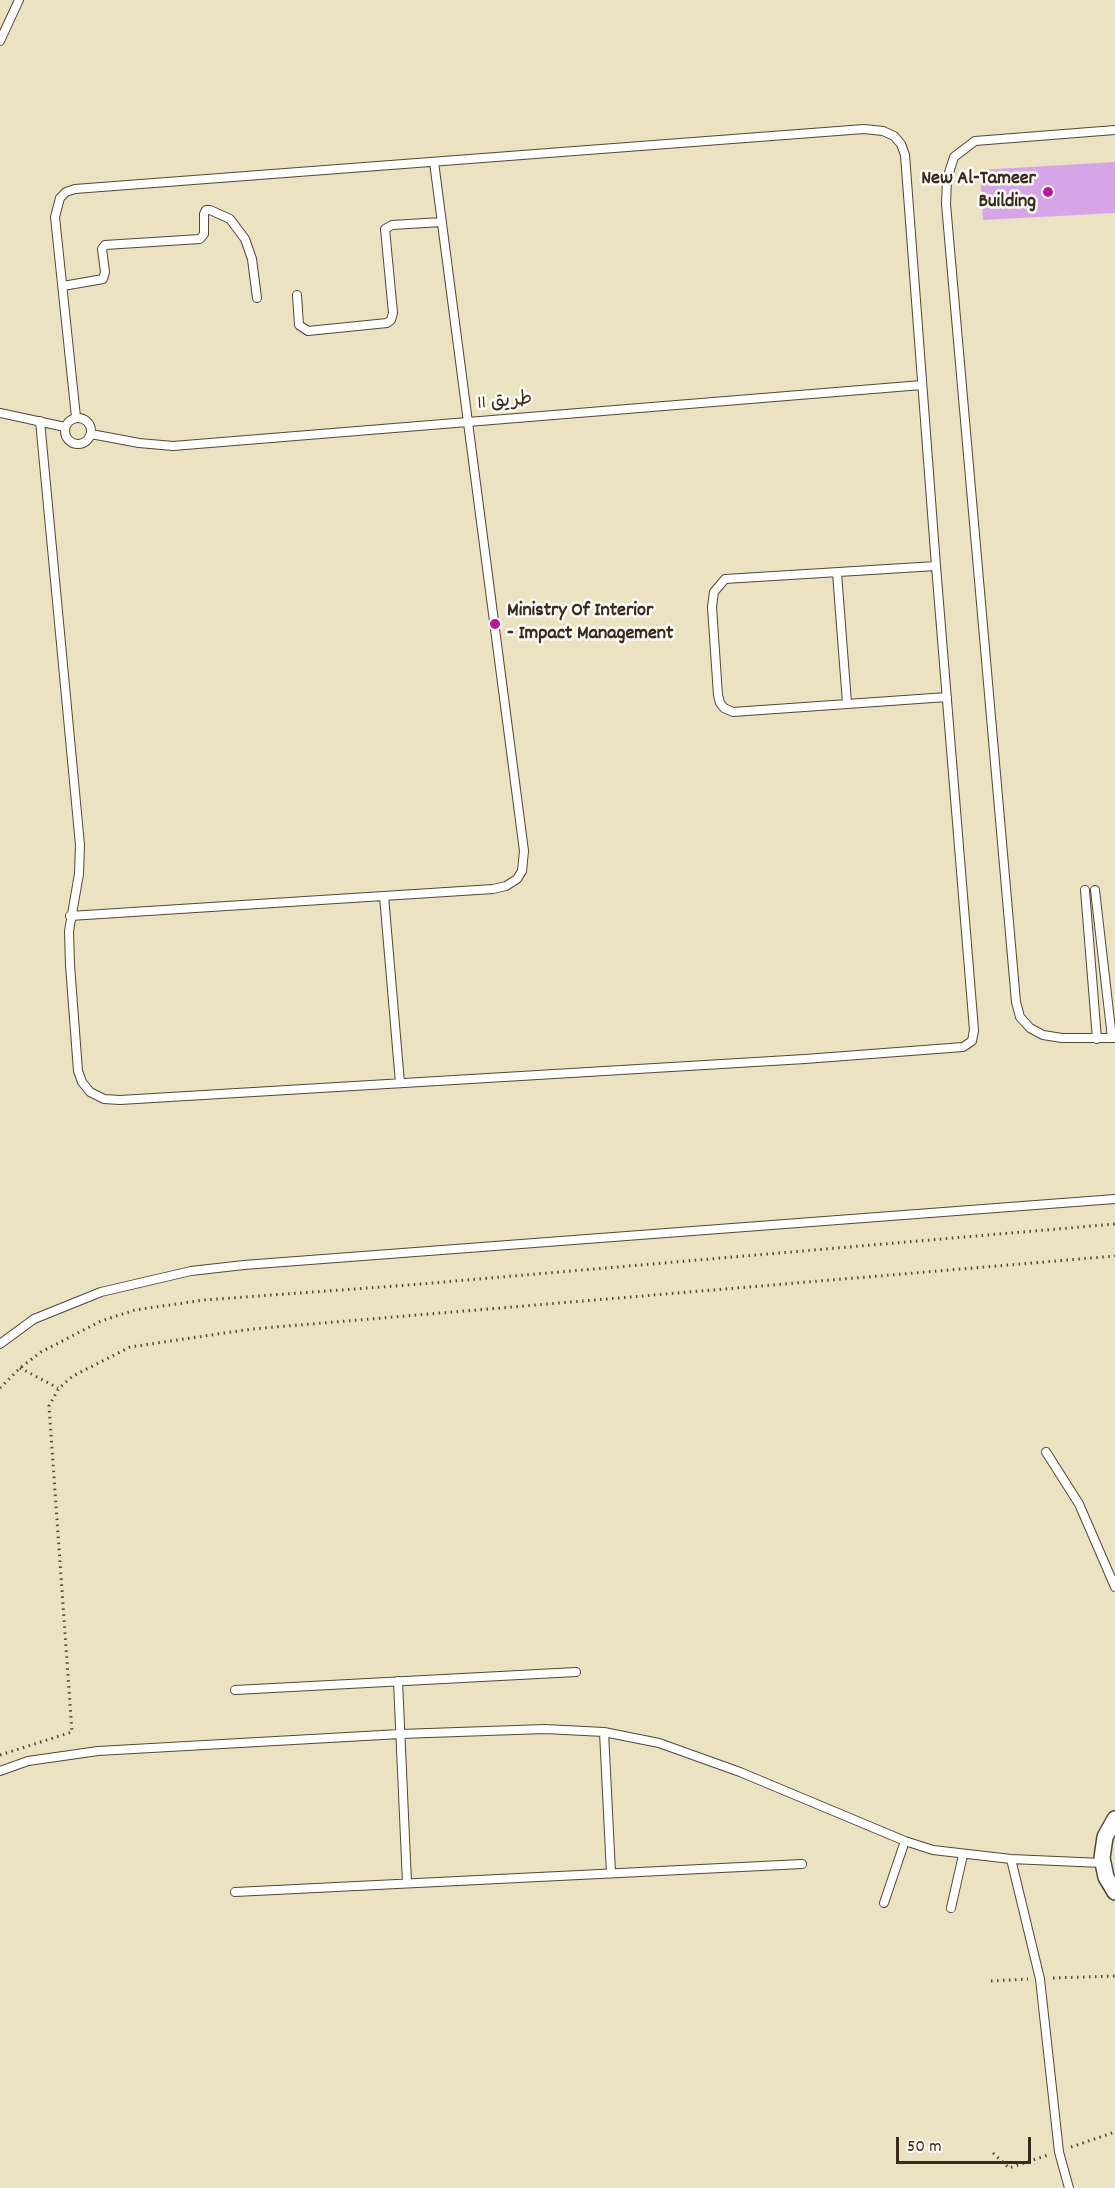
<!DOCTYPE html>
<html>
<head>
<meta charset="utf-8">
<style>
	body { margin:0 }
	#map { position:relative; width:1115px; height:2188px; overflow:hidden; background:#eae2c0; font-family:Dekko,sans-serif }
	canvas { display:block }
	.scale { position:absolute; left:896px; top:2137px; width:135px; height:27px; box-sizing:border-box; border:3px solid #3b2a1e; border-top:0; padding-left:8px; font-size:18px; line-height:21px; white-space:nowrap; color:#3b2a1e; -webkit-text-stroke:4px #fdfcf7; paint-order:stroke }
</style>
</head>
<body>
<div id="map">
<canvas width="1115" height="2188"></canvas>
<div class="scale">50 m</div>
</div>
<script>
const g = document.querySelector('canvas').getContext('2d');
g.lineJoin = 'round';
function fillPath(path, color) {
  g.fillStyle = color;
  g.fill(path, 'evenodd');
}
function poly(rows) {
  const path = new Path2D();
  for (const r of rows) {
    if (r.length === 3) {
      path.moveTo(r[0] + r[2], r[1]);
      path.arc(r[0], r[1], r[2], 0, 2 * Math.PI);
      continue;
    }
    path.moveTo(r[0], r[1]);
    for (let i = 2; i < r.length; i += 2) path.lineTo(r[i], r[i + 1]);
  }
  return path;
}
function strokePath(path, color, width, dash) {
  g.strokeStyle = color;
  g.lineWidth = width;
  g.lineCap = dash ? 'butt' : 'round';
  g.setLineDash(dash || []);
  g.stroke(path);
}
function write(font, color, halo, rows, align = 'center') {
  g.font = font + ' Dekko,"Playpen Sans Arabic",sans-serif';
  g.lineWidth = 5;
  g.setLineDash([]);
  g.textBaseline = 'middle';
  g.strokeStyle = halo;
  g.fillStyle = color;
  for (const [text, x, y, turn = 0] of rows) {
    g.save();
    g.translate(x, y);
    g.rotate((+turn || 0) * Math.PI / 180);
    g.textAlign = isNaN(turn) ? turn : align;
    if (halo) g.strokeText(text, 0, 0);
    g.fillText(text, 0, 0);
    g.restore();
  }
}
const building = poly([
	[1115,162,1115,213,983,220,980,170]
]);
const path = poly([
	[20,1368,58,1388],
	[0,1388,20,1368,41,1352,101,1321,135,1310,204,1300,409,1285,1115,1224],
	[0,1755,72,1732,49,1406,59,1388,73,1376,130,1347,252,1329,1115,1256],
	[1053,1978,1115,1976],
	[991,1981,1028,1979],
	[1071,2147,1115,2132],
	[993,2153,1009,2168,1048,2155]
]);
const lane = poly([
	[0,41,19,0],
	[1115,130,975,141,954,157,947,179,946,204,1016,1002,1020,1017,1030,1028,1043,1035,1062,1038,1115,1038],
	[63,286,103,279,105,272,102,249,105,245,200,239,204,234,204,214,206,210,210,210,230,219,245,239,252,259,257,298],
	[297,295,299,325,308,331,387,323,391,320,393,313,385,229,392,225,442,222],
	[0,413,65,427],
	[78,431,13],
	[40,421,80,845,79,874,69,931,70,965,78,1071,82,1082,90,1092,104,1099,120,1100,805,1059,963,1047,972,1041,974,1030,936,566,905,155,901,144,894,136,883,131,864,129,75,189,66,192,60,198,55,217,76,417],
	[91,434,139,443,173,446,922,385],
	[936,566,725,579,714,592,712,607,718,695,720,703,724,708,733,712,947,697],
	[837,573,847,703],
	[1085,890,1097,1039],
	[1095,890,1112,1038],
	[384,896,400,1083],
	[70,916,493,889,506,886,517,879,522,871,524,851,434,162],
	[0,1344,34,1319,101,1292,191,1271,244,1265,1115,1199],
	[1046,1452,1079,1504,1115,1587],
	[398,1681,407,1883],
	[235,1690,576,1672],
	[604,1732,611,1873],
	[0,1771,28,1761,98,1751,400,1734,545,1729,604,1732,659,1743,740,1772,905,1841,933,1850,1011,1859,1102,1863],
	[1011,1859,1040,1979,1059,2152,1069,2188],
	[235,1892,802,1864],
	[884,1903,905,1841],
	[951,1908,963,1855]
]);
const street = poly([
	[1115,1819,1105,1837,1102,1858,1106,1877,1115,1892]
]);
const markers = [
	[1048,192,6,"#b5179e"],
	[495,624,6,"#b5179e"]
];
const poiNames = [
	["New Al-Tameer",1036,180],
	["Building",1036,203],
	["Ministry Of Interior",507,612,"left"],
	["- Impact Management",507,635,"left"]
];
const streetNames = [
	["طريق 11",505,403,-5]
];
fillPath(building, '#d6a5e7');
strokePath(lane, '#554636', 10);
strokePath(street, '#554636', 18);
strokePath(path, '#554636', 3, [1.5, 4.5]);
strokePath(lane, '#fff', 8);
strokePath(street, '#fff', 15);
for (const [x, y, r, color] of markers) {
  const dot = new Path2D();
  dot.arc(x, y, r, 0, 2 * Math.PI);
  g.fillStyle = color;
  g.fill(dot);
  strokePath(dot, '#fdfcf7', 2);
}
write('bold 20px', '#3b2a1e', '#fdfcf7', poiNames, 'right');
write('20px', '#3b2a1e', '#fdfcf7', streetNames);
</script>
</body>
</html>
